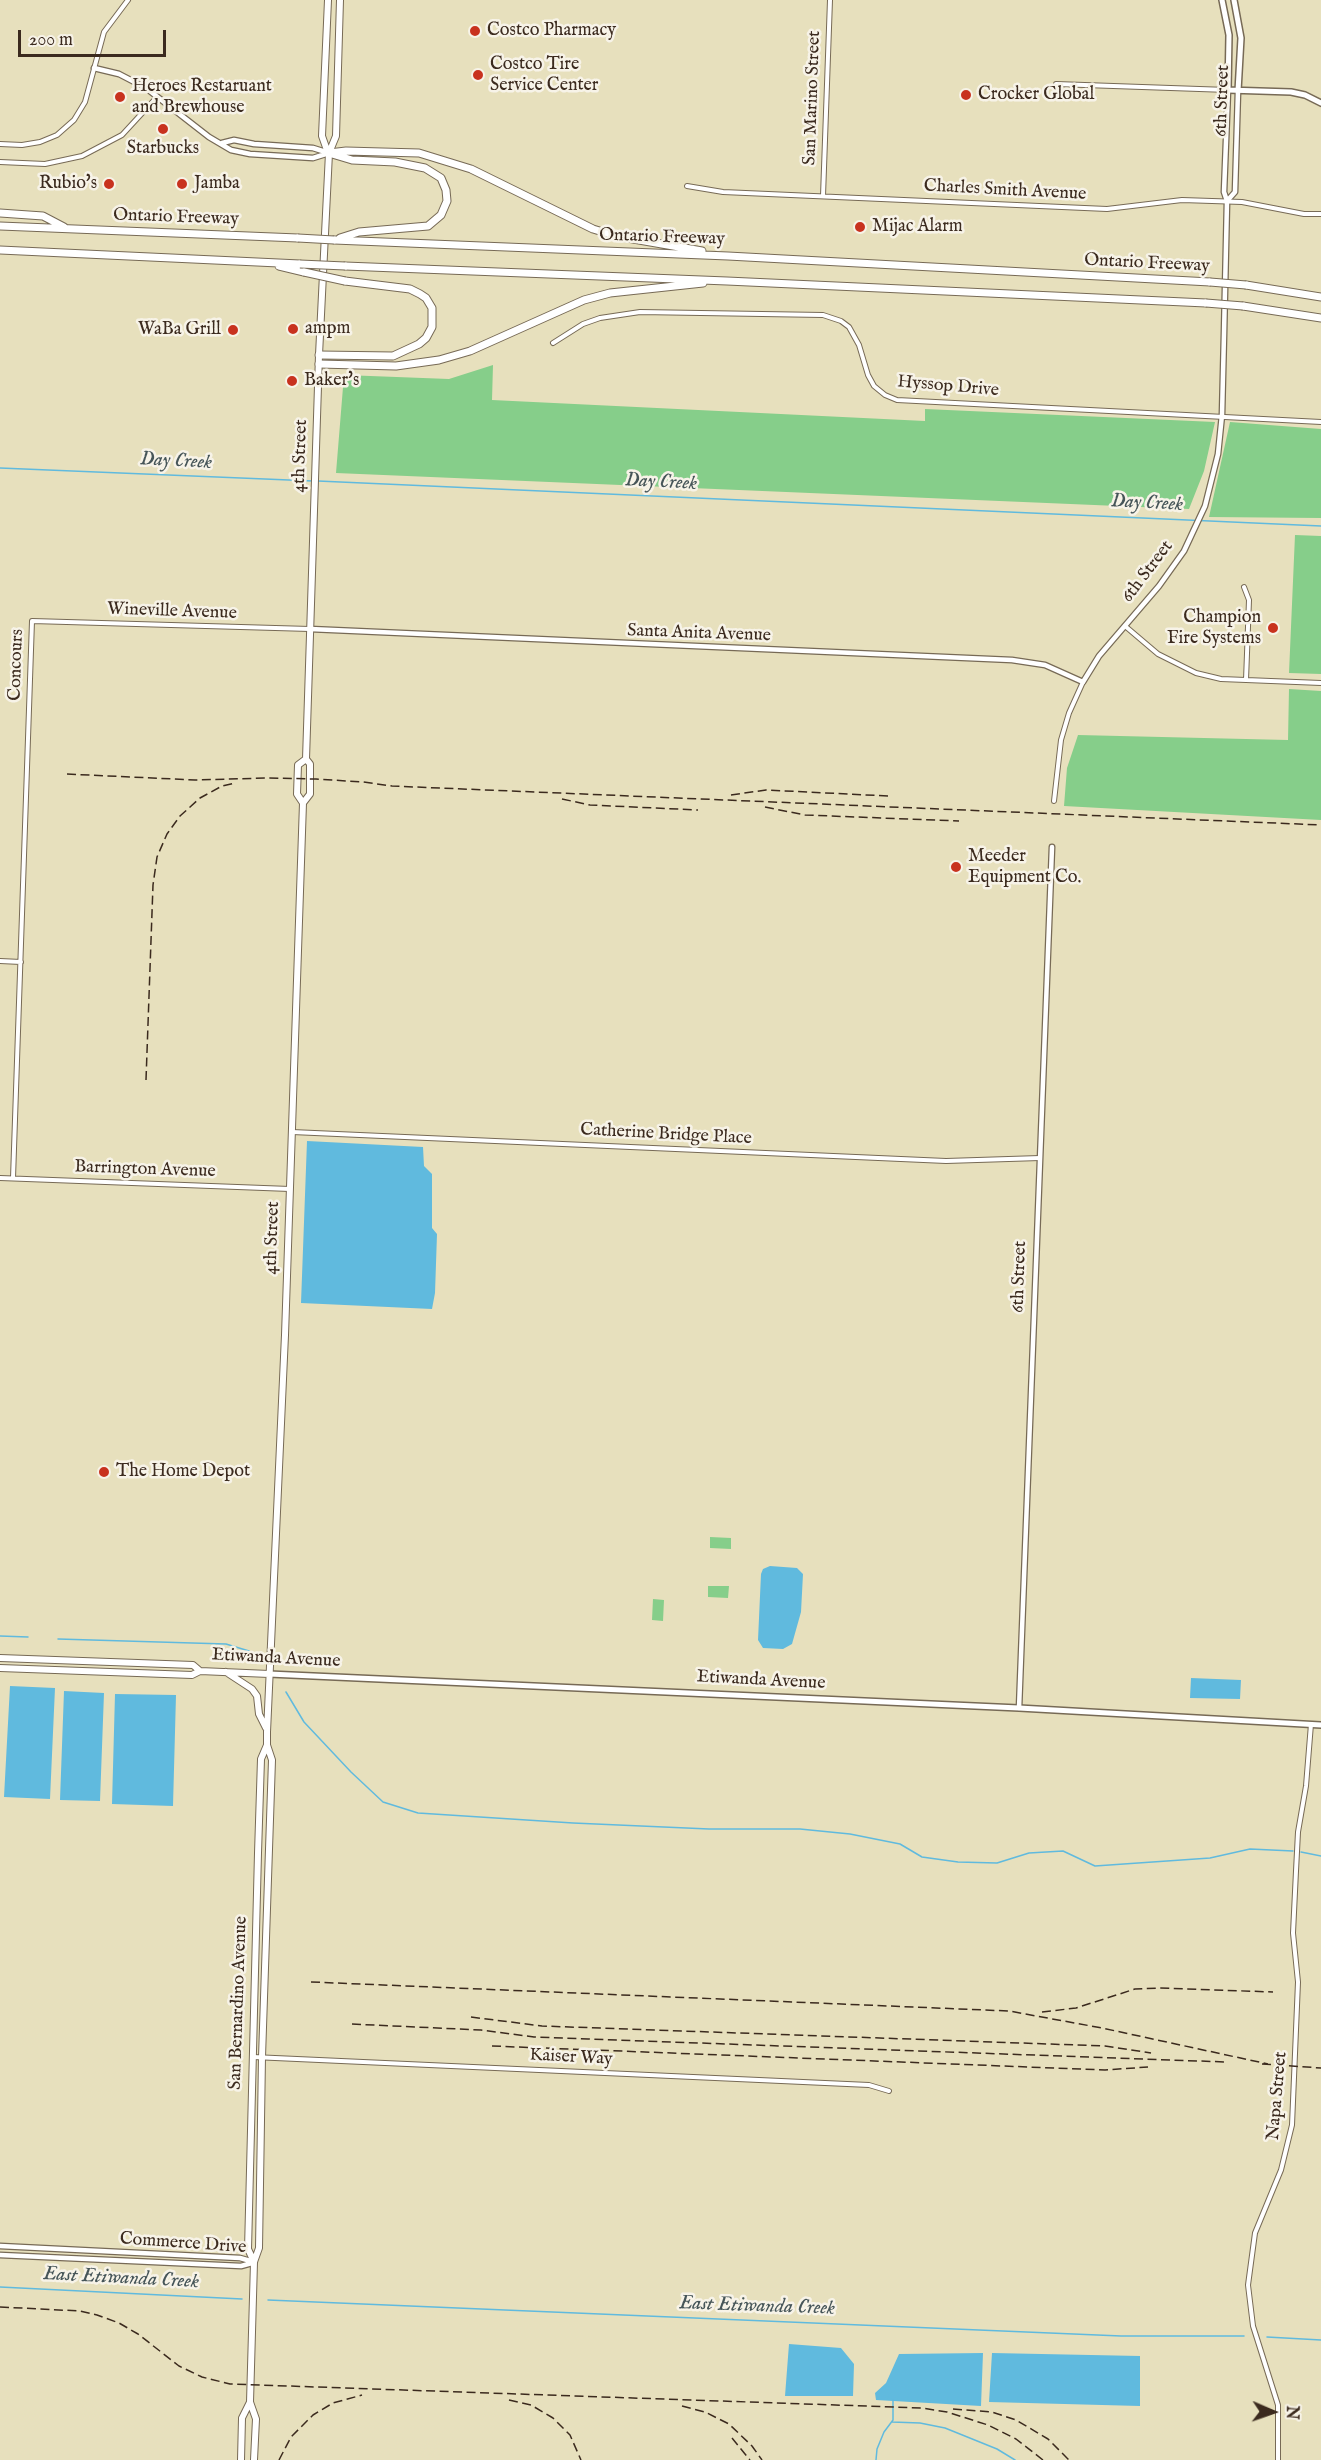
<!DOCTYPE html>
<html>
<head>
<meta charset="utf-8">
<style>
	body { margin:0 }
	#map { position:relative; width:1321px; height:2460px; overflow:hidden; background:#e7e0bd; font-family:"IM FELL English",serif }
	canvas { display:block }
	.north { position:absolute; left:1243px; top:2382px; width:60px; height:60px; -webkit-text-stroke:4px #f7f3e8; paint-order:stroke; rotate:92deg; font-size:16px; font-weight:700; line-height:24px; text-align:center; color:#3b2a1e }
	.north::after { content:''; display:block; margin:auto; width:21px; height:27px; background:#3b2a1e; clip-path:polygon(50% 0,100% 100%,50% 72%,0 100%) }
	.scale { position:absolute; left:18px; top:30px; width:148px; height:27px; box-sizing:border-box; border:3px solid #3b2a1e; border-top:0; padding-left:8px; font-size:18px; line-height:21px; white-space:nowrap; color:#3b2a1e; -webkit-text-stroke:4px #f7f3e8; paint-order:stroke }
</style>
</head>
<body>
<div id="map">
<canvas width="1321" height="2460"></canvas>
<div class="north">N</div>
<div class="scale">200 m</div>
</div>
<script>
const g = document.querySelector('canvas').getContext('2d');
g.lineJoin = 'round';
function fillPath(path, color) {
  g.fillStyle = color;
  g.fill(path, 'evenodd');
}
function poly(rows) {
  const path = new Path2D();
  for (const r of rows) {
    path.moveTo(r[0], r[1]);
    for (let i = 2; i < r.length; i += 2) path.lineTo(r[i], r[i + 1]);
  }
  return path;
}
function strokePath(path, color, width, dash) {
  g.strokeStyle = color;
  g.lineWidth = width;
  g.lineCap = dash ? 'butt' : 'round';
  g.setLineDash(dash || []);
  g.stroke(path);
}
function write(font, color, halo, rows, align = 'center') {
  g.font = font + ' "IM FELL English",serif';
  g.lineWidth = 5;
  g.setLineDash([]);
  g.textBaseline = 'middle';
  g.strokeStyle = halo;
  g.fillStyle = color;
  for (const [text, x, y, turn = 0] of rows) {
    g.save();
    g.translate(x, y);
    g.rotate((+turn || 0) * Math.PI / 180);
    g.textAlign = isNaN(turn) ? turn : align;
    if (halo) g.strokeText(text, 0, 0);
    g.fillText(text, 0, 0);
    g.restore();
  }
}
const green = poly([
	[493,365,492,400,925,421,925,409,1215,422,1204,471,1189,509,336,473,344,375,449,379],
	[1230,422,1321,429,1321,518,1209,517],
	[1295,535,1321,536,1321,674,1289,673],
	[1289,689,1321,691,1321,820,1064,806,1067,768,1078,735,1288,740],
	[710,1537,731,1538,731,1549,710,1548],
	[708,1586,729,1586,728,1598,708,1597],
	[653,1599,664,1600,663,1621,652,1620]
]);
const water = poly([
	[307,1141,423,1147,424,1166,432,1174,432,1228,437,1234,435,1293,432,1309,301,1303],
	[770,1566,797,1568,803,1574,801,1612,792,1644,783,1649,763,1648,758,1640,761,1574,763,1569],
	[1191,1678,1241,1680,1240,1699,1190,1698],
	[10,1686,55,1688,50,1799,4,1797],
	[64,1691,104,1693,100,1801,60,1800],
	[115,1694,176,1695,173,1806,112,1804],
	[789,2344,841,2348,854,2364,853,2396,785,2396],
	[983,2353,981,2406,876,2400,875,2393,886,2383,899,2354],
	[992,2353,1140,2356,1140,2406,989,2402]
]);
const stream = poly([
	[0,468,313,481],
	[318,481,1321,526],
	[0,1636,28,1637],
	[58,1639,226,1644,249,1651],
	[286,1692,304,1722,351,1772,383,1802,418,1813,573,1823,709,1829,800,1829,850,1834,900,1844,922,1857,958,1862,997,1863,1029,1853,1063,1851,1095,1866,1210,1858,1250,1849,1293,1851],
	[1301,1852,1321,1856],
	[0,2287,242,2299],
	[268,2300,1121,2336,1244,2336],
	[1267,2337,1321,2340],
	[892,2422,920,2423,945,2428,997,2449,1015,2460],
	[876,2460,877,2449,884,2432,893,2420,893,2400]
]);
const minor = poly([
	[1056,84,1228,90],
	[0,144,22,145,40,142,57,135,74,120,85,102,104,32,128,0],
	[0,162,45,164,82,156,122,135,157,97],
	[687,186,723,192,1107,209,1182,200,1242,202,1304,214,1321,214],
	[823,196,830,0],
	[553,343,583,324,600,318,640,312,823,315,841,321,849,327,859,345,868,375,874,386,885,395,897,400,1321,422],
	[1244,587,1249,600,1246,680],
	[1125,626,1158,654,1196,673,1221,679,1321,683],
	[1054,801,1061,740,1069,713,1083,682],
	[0,961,21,962],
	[292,1132,946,1161,1040,1158],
	[0,1178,290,1189],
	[13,1178,32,621,310,629],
	[253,2057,869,2085,889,2091],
	[1278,2460,1278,2405,1253,2326,1248,2285,1255,2233,1281,2170,1292,2125,1298,1982,1293,1933,1296,1871,1298,1832,1306,1786,1311,1724]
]);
const tertiary = poly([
	[94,68,119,74,146,88,209,137,231,150,250,154,313,158,329,153],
	[222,143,234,140,254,144,313,148,329,153],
	[1227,201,1235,192,1238,91],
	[310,629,1012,660,1045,665,1083,682,1099,656,1159,586,1184,551,1205,506,1218,454,1222,415,1224,334,1227,201,1224,192,1228,90],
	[1019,1708,1052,847],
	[0,2246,240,2258,254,2262],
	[0,2255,241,2266,252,2263]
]);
const secondary = poly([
	[1222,0,1229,35,1228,90,1291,92,1305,95,1321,103],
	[1234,0,1241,38,1238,91],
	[269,1674,1019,1708,1321,1725]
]);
const primary = poly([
	[328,0,322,136,328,153],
	[303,803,310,794,310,764,306,759,319,355,329,153,336,136,340,0],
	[0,1658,193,1665,200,1671],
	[0,1668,192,1675,200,1671,269,1674],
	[226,1672,252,1689,257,1696,259,1714,266,1728],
	[254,2262,248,2249,258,1853,261,1759,267,1745,267,1732,285,1335,303,803,297,794,298,765,306,759],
	[241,2460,242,2418,250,2402],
	[254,2460,256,2419,250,2402,254,2262,259,2248,262,2057,272,1760,267,1745]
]);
const motorway = poly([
	[329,153,346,151,419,153,471,169,593,229,616,236,702,251],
	[332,154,352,160,395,162,425,168,441,178,446,190,447,201,441,215,428,226,359,232,340,238],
	[0,213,43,216,64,227],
	[0,226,298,238],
	[334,240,728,256,1210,282],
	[0,250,300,264],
	[279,266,304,272],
	[345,266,727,281,1206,303],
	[1246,285,1321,297],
	[1243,306,1321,318],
	[319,355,393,356,419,344,426,338,432,327,432,308,426,298,420,294,410,289,345,281],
	[319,364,396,366,439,360,470,351,584,300,610,293,703,283]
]);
const rail = poly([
	[67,774,195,780,265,778,316,779,363,782,392,786,1321,825],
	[731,795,766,790,888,796],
	[562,799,590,805,698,810],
	[765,807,805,815,959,821],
	[146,1080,153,885,157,857,167,834,180,816,200,798,222,786,235,783],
	[311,1982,1009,2011,1102,2028,1268,2064],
	[1042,2012,1076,2008,1135,1989,1160,1988,1273,1992],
	[471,2017,542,2026,1105,2046,1151,2053],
	[352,2024,481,2030,534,2037,588,2039,1226,2062],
	[492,2046,1105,2070,1148,2067],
	[1262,2064,1321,2068],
	[0,2307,80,2311,97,2315,119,2323,138,2334,179,2366,202,2377,230,2384,922,2408,947,2412,988,2425,1016,2439,1043,2460],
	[509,2400,531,2405,553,2418,570,2435,581,2460],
	[682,2406,705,2412,729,2424,752,2446,762,2460],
	[953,2409,992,2412,1016,2420,1048,2439,1069,2460],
	[732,2438,750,2460],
	[279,2460,291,2437,313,2415,333,2403,362,2395]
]);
const motorwayBridge = poly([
	[298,238,334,240],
	[300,264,345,266],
	[304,272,345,281],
	[1210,282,1246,285],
	[1206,303,1243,306]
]);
const markers = [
	[475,31,6,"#c8321e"],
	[478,75,6,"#c8321e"],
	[966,95,6,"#c8321e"],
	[120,97,6,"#c8321e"],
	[163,129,6,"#c8321e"],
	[109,184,6,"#c8321e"],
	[182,184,6,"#c8321e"],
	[860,227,6,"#c8321e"],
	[293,329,6,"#c8321e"],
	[233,330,6,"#c8321e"],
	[292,381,6,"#c8321e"],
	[1273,628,6,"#c8321e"],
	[956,867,6,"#c8321e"],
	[104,1472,6,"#c8321e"]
];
const poiNames = [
	["Costco Pharmacy",487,31],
	["Costco Tire",490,65],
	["Service Center",490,86],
	["Heroes Restaruant",132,87],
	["and Brewhouse",132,108],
	["Crocker Global",978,95],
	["Starbucks",163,149,"center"],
	["Rubio's",97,184,"right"],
	["Jamba",194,184],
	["Mijac Alarm",872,227],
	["ampm",305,329],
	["WaBa Grill",221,330,"right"],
	["Baker's",304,381],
	["Champion",1261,618,"right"],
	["Fire Systems",1261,639,"right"],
	["Meeder",968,857],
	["Equipment Co.",968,878],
	["The Home Depot",116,1472]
];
const streetNames = [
	["San Marino Street",813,98,-88],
	["6th Street",1223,101,-88],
	["Charles Smith Avenue",1005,191,3],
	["Ontario Freeway",176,218,2],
	["Ontario Freeway",662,238,2],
	["Ontario Freeway",1147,264,3],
	["Hyssop Drive",948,387,5],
	["4th Street",301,456,-88],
	["6th Street",1148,572,-53],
	["Wineville Avenue",172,612,2],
	["Santa Anita Avenue",699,634,2],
	["Concours",17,665,-88],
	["Catherine Bridge Place",666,1135,3],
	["Barrington Avenue",145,1170,2],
	["4th Street",273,1238,-88],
	["6th Street",1020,1277,-88],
	["Etiwanda Avenue",276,1659,3],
	["Etiwanda Avenue",761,1681,3],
	["San Bernardino Avenue",239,2003,-88],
	["Kaiser Way",571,2058,3],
	["Napa Street",1278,2096,-85],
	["Commerce Drive",183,2244,4]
];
const waterNames = [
	["Day Creek",176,462,3],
	["Day Creek",661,483,3],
	["Day Creek",1147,504,3],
	["East Etiwanda Creek",121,2279,3],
	["East Etiwanda Creek",757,2307,2]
];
fillPath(green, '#86ce8a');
fillPath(water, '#60bade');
strokePath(stream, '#60bade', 1.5);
strokePath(minor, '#776a56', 6);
strokePath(tertiary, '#776a56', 7);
strokePath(secondary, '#776a56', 8);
strokePath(primary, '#776a56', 8);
strokePath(motorway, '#776a56', 9);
strokePath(minor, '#fff', 4);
strokePath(tertiary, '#fff', 4.5);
strokePath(secondary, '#fff', 5);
strokePath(primary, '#fff', 6);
strokePath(motorway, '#fff', 7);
strokePath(rail, '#3b2a1e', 1.5, [9, 4.5]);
strokePath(motorwayBridge, '#776a56', 9, []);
strokePath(motorwayBridge, '#fff', 7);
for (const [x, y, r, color] of markers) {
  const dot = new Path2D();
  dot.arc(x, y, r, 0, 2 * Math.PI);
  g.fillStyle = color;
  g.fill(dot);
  strokePath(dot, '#f7f3e8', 2);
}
write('18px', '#3b2a1e', '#f7f3e8', poiNames, 'left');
write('18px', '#3b2a1e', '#f7f3e8', streetNames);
write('italic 20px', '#465558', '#f7f3e8', waterNames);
</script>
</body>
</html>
